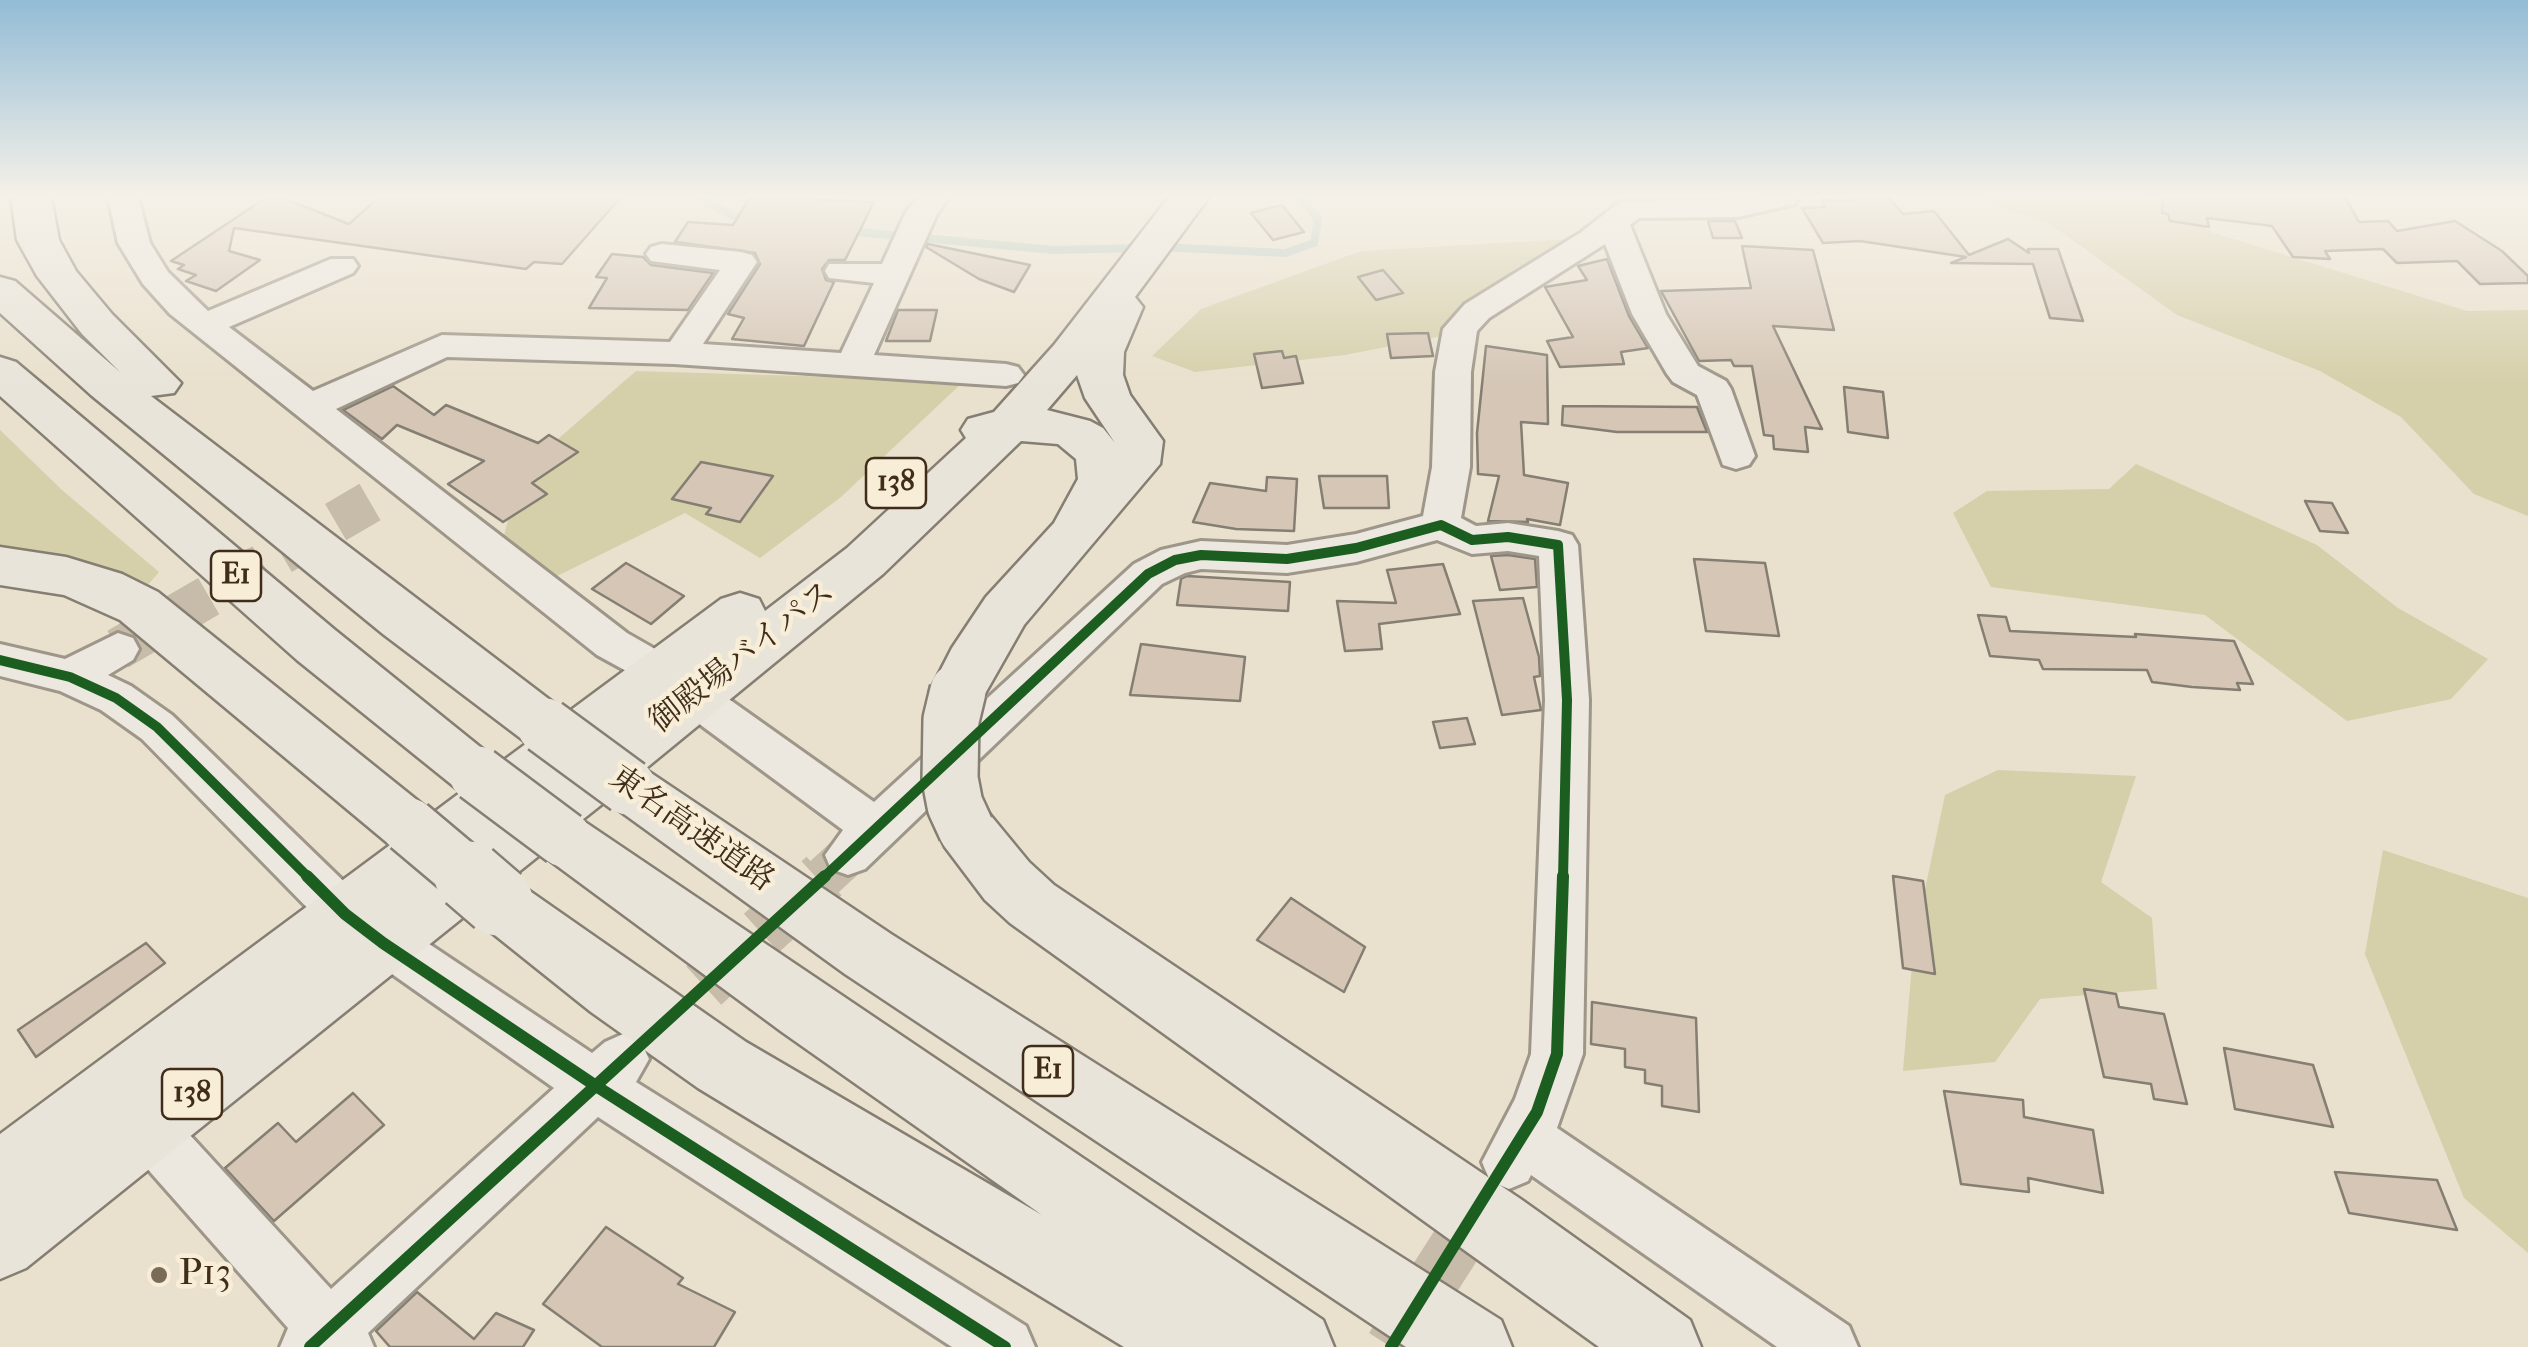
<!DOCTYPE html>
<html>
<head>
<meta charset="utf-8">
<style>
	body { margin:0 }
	canvas { display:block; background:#e9e0cd }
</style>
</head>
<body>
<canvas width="2528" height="1347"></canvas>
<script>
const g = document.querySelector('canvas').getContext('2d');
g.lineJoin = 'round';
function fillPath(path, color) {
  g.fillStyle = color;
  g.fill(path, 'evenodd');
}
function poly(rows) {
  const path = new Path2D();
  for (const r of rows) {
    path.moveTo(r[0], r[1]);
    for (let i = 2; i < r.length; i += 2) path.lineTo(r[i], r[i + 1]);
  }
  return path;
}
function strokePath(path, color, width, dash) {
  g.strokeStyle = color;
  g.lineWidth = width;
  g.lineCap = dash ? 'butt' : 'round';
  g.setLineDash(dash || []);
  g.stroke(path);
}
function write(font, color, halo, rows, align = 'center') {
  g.font = font + ' "IM FELL French Canon","Noto Serif JP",serif';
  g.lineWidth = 9;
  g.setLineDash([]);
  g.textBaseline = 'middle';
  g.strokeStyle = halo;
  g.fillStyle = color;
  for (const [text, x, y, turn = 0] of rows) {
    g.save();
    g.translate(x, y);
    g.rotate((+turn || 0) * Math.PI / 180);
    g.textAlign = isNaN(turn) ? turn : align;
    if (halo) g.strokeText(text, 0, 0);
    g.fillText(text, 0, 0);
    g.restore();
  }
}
const green = poly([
	[1981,197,2147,197,2214,233,2467,311,2528,310,2528,516,2474,494,2401,417,2320,371,2177,315,2050,224,1984,202],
	[1569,239,1447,335,1345,355,1195,372,1152,356,1201,309,1361,251],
	[636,371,964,381,841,497,760,558,685,513,551,579,502,543,519,478,502,447,558,439],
	[0,430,62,490,159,572,146,587,0,551],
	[2136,464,2317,545,2398,608,2488,659,2451,699,2347,721,2205,615,1991,587,1953,513,1987,491,2109,489],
	[1998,770,2136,776,2101,882,2152,918,2157,989,2040,999,1995,1062,1903,1071,1914,941,1945,795],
	[2383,850,2528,898,2528,1253,2464,1198,2365,954]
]);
const stream = poly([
	[696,197,747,222],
	[847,231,1054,250,1141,248],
	[1161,247,1285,253,1314,243,1318,219,1300,197]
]);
const building = poly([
	[267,197,280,197,349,224,379,197,621,197,562,264,534,262,526,269,234,228,229,251,260,260,216,291,186,281,196,275,178,269,184,265,171,261,267,197],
	[750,197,874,202,845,260,829,260,822,269,826,280,834,282,804,346,732,339,744,318,728,314,760,264,755,253,675,242,688,222,733,225,750,197],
	[1850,197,1888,197,1903,214,1934,211,1969,255,2008,239,2029,253,2028,249,2058,249,2083,321,2050,318,2033,264,1951,263,1966,257,1860,241,1823,243,1802,208,1825,207,1822,200,1854,201,1850,197],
	[2163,197,2345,197,2359,222,2388,221,2397,231,2455,221,2502,251,2528,276,2528,283,2480,284,2457,261,2397,263,2383,249,2325,251,2330,259,2293,257,2272,226,2207,218,2209,227,2170,221,2168,214,2162,213,2163,197],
	[1282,205,1304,232,1273,240,1251,213,1282,205],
	[1708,221,1735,221,1742,238,1713,238,1708,221],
	[928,244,1030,265,1014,292,979,279,926,247,928,244],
	[1742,246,1813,250,1834,330,1773,326,1822,429,1805,427,1808,452,1774,449,1773,436,1764,435,1752,366,1734,366,1731,360,1699,361,1661,291,1751,288,1742,246],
	[612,254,643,257,651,265,713,273,688,310,589,308,607,278,596,277,612,254],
	[1607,259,1629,316,1648,348,1621,352,1624,364,1560,367,1547,341,1573,337,1545,287,1587,280,1578,266,1607,259],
	[1383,270,1403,293,1376,300,1358,277,1383,270],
	[898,310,937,310,930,341,886,341,898,310],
	[1428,333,1433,356,1391,358,1387,334,1428,333],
	[1486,346,1547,355,1548,424,1521,422,1524,475,1568,483,1560,525,1527,519,1528,522,1488,521,1499,476,1478,474,1477,433,1486,346],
	[1282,351,1284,358,1296,356,1303,383,1262,388,1254,354,1282,351],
	[393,386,434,415,446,405,538,443,549,435,578,452,532,483,547,494,503,522,448,484,484,461,397,425,382,439,343,410,393,386],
	[1844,387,1883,392,1888,438,1848,432,1844,387],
	[1563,406,1697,407,1707,432,1617,432,1562,425,1563,406],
	[701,462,773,476,740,522,706,514,711,508,672,499,701,462],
	[1319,476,1387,476,1389,508,1324,508,1319,476],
	[1267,477,1297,479,1294,531,1236,529,1193,522,1210,483,1266,491,1267,477],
	[2305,501,2332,503,2348,533,2320,531,2305,501],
	[1508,555,1535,559,1537,587,1500,590,1491,556,1508,555],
	[1694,559,1765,563,1779,636,1706,631,1694,559],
	[626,563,684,596,651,624,592,589,626,563],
	[1443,564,1460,614,1379,624,1382,649,1345,651,1337,601,1396,603,1387,570,1443,564],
	[1187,576,1290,582,1288,611,1177,605,1181,579,1187,576],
	[1523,598,1539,657,1540,676,1534,677,1541,710,1502,715,1473,601,1523,598],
	[1978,615,2006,617,2010,631,2136,637,2135,634,2234,641,2253,684,2237,683,2240,690,2192,687,2152,682,2147,670,2043,669,2039,660,1990,656,1978,615],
	[1141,644,1245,657,1240,701,1130,695,1141,644],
	[1467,718,1475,744,1440,748,1433,722,1467,718],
	[1893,876,1923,881,1935,974,1903,968,1893,876],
	[1291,898,1365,947,1344,992,1257,940,1291,898],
	[146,943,165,963,36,1057,18,1030,146,943],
	[2084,989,2116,994,2119,1007,2164,1014,2187,1104,2154,1099,2151,1084,2104,1077,2084,989],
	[1592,1002,1696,1018,1699,1112,1662,1106,1662,1086,1645,1083,1645,1070,1625,1067,1625,1049,1591,1044,1592,1002],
	[2224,1048,2313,1065,2333,1127,2235,1109,2224,1048],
	[1944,1091,2023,1100,2024,1117,2093,1130,2103,1193,2028,1178,2029,1192,1961,1184,1944,1091],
	[353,1093,384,1125,274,1221,225,1168,278,1123,296,1142,353,1093],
	[2335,1172,2437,1180,2457,1230,2349,1213,2335,1172],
	[606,1227,683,1278,678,1284,735,1312,714,1347,602,1347,543,1304,606,1227],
	[417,1292,474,1339,496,1313,534,1330,523,1347,390,1347,376,1331,417,1292]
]);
const minorTunnelFar1 = poly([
	[118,649,370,502],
	[822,879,848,855]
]);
const minorTunnel = poly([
	[646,1038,824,876],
	[1391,1347,1488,1195]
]);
const minor = poly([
	[108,197,138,197,150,243,168,272,208,311,331,259,353,259,358,266,353,273,229,327,313,391,442,335,670,342,720,270,651,261,646,254,651,247,662,244,741,252,752,255,757,262,703,344,841,353,874,283,829,278,825,271,829,264,882,264,906,212,918,197,949,197,937,214,874,355,1006,364,1018,367,1024,375,1018,383,1006,386,674,364,447,357,336,409,627,633,676,661,682,673,676,685,661,690,597,655,170,314,143,284,118,243,108,197],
	[1799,197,1795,204,1738,217,1639,218,1630,225,1666,314,1698,366,1726,381,1731,389,1755,456,1749,465,1736,469,1723,465,1697,395,1673,382,1667,374,1632,314,1605,244,1489,318,1477,331,1471,372,1470,467,1461,518,1476,526,1508,523,1558,531,1572,535,1578,545,1589,700,1583,1054,1557,1128,1849,1326,1858,1347,1777,1347,1531,1175,1528,1181,1509,1189,1490,1181,1482,1162,1515,1099,1531,1054,1545,700,1539,556,1508,551,1472,554,1437,540,1356,562,1287,573,1201,569,1185,573,1162,584,865,869,848,875,831,869,825,855,843,830,679,709,672,697,679,685,694,680,709,685,874,802,1134,564,1161,550,1201,541,1287,545,1356,534,1423,516,1432,467,1435,372,1443,329,1465,304,1580,233,1620,202,1799,197],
	[118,633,133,638,139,649,133,660,108,675,131,686,172,715,362,899,592,1053,605,1042,623,1034,641,1042,649,1059,636,1082,1026,1326,1035,1347,952,1347,598,1117,368,1333,374,1347,280,1347,288,1328,129,1148,121,1129,129,1110,148,1103,167,1110,331,1289,554,1088,328,929,142,739,101,710,60,691,0,676,0,644,65,659,118,633]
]);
const highway = poly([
	[11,197,51,197,59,240,76,271,112,314,181,383,174,393,151,396,567,713,721,599,740,593,759,599,765,611,847,548,966,438,961,430,968,419,994,412,1054,345,1169,197,1209,197,1135,297,1143,307,1124,352,1123,375,1130,395,1163,441,1160,464,1024,625,978,706,958,713,938,706,930,691,952,648,986,597,1054,523,1078,479,1076,459,1058,444,1021,441,883,574,645,769,891,934,1501,1320,1512,1347,1406,1347,845,974,606,801,582,820,1323,1320,1334,1347,1124,1347,698,1088,591,1012,476,920,471,911,26,1268,0,1279,0,1134,390,845,120,620,64,595,0,585,0,547,66,557,122,574,158,592,433,813,461,792,297,660,0,396,0,357,16,362,335,630,500,763,527,743,383,634,91,395,0,313,0,277,15,281,120,372,82,334,37,276,17,240,11,197],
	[1077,375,1085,398,1115,443,1103,428,1090,421,1047,410,1077,375],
	[541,854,782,1032,1042,1215,746,1042,511,878,541,854],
	[966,804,987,811,1029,862,1054,885,1522,1200,1690,1320,1701,1347,1599,1347,1010,923,985,900,945,847,936,829,945,811,966,804]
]);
const highwayBridgeFar1 = poly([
	[958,691,951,720,950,779,955,805,966,829],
	[545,726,628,787],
	[477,774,564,839],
	[409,826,472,879]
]);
const highwayBridge = poly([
	[469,876,498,901]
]);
const cyclewayFar1 = poly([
	[0,660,70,677,116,698,157,727,310,879],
	[822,879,1148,574,1175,560,1201,555,1287,559,1356,548,1441,525,1472,540,1508,537,1558,545,1567,700,1563,879]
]);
const cycleway = poly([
	[307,876,345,914,383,943,596,1086,1005,1347],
	[310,1347,825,876],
	[1391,1347,1537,1112,1557,1054,1563,876]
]);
const markers = [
	[159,1275,10,"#7a6b59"]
];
const shields = [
	[896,483,60],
	[236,576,50],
	[1048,1071,50],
	[192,1094,60]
];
const shieldNames = [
	["138",896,483],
	["E1",236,576],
	["E1",1048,1071],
	["138",192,1094]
];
const streetNames = [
	["御殿場バイパス",743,658,-38],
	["東名高速道路",691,830,35]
];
const nearPoinames = [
	["P13",179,1275]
];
fillPath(green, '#d5cfaa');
strokePath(stream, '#b3c8bc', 8);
fillPath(building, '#d5c6b6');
strokePath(building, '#857e72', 2.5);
strokePath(minorTunnelFar1, '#c7bca9', 42, [42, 21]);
strokePath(minorTunnel, '#c7bca9', 52, [52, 26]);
strokePath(minor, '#9d9689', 6);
strokePath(highway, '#857e72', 5);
fillPath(minor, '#ece8df');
fillPath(highway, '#e9e4da');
strokePath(highwayBridgeFar1, '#857e72', 60, []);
strokePath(highwayBridge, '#857e72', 74, []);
strokePath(highwayBridgeFar1, '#e9e4da', 55);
strokePath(highwayBridge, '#e9e4da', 69);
strokePath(cyclewayFar1, '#1b5e20', 10);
strokePath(cycleway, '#1b5e20', 12);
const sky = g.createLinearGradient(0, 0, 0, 385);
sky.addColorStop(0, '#93bcd6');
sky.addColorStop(0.51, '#f5f1e8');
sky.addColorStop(1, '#f5f1e800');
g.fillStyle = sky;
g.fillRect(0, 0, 2528, 385);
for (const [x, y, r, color] of markers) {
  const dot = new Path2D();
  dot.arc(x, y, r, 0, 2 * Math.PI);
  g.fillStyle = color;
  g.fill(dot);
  strokePath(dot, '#f8edd7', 4);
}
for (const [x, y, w] of shields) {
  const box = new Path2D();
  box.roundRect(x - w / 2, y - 25, w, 50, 8);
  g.fillStyle = '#f8edd7';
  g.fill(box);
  strokePath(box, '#3f2c1b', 2.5);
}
write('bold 30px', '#3f2c1b', null, shieldNames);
write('32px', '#3f2c1b', '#f8edd7', streetNames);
write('38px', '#3f2c1b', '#f8edd7', nearPoinames, 'left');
</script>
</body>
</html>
